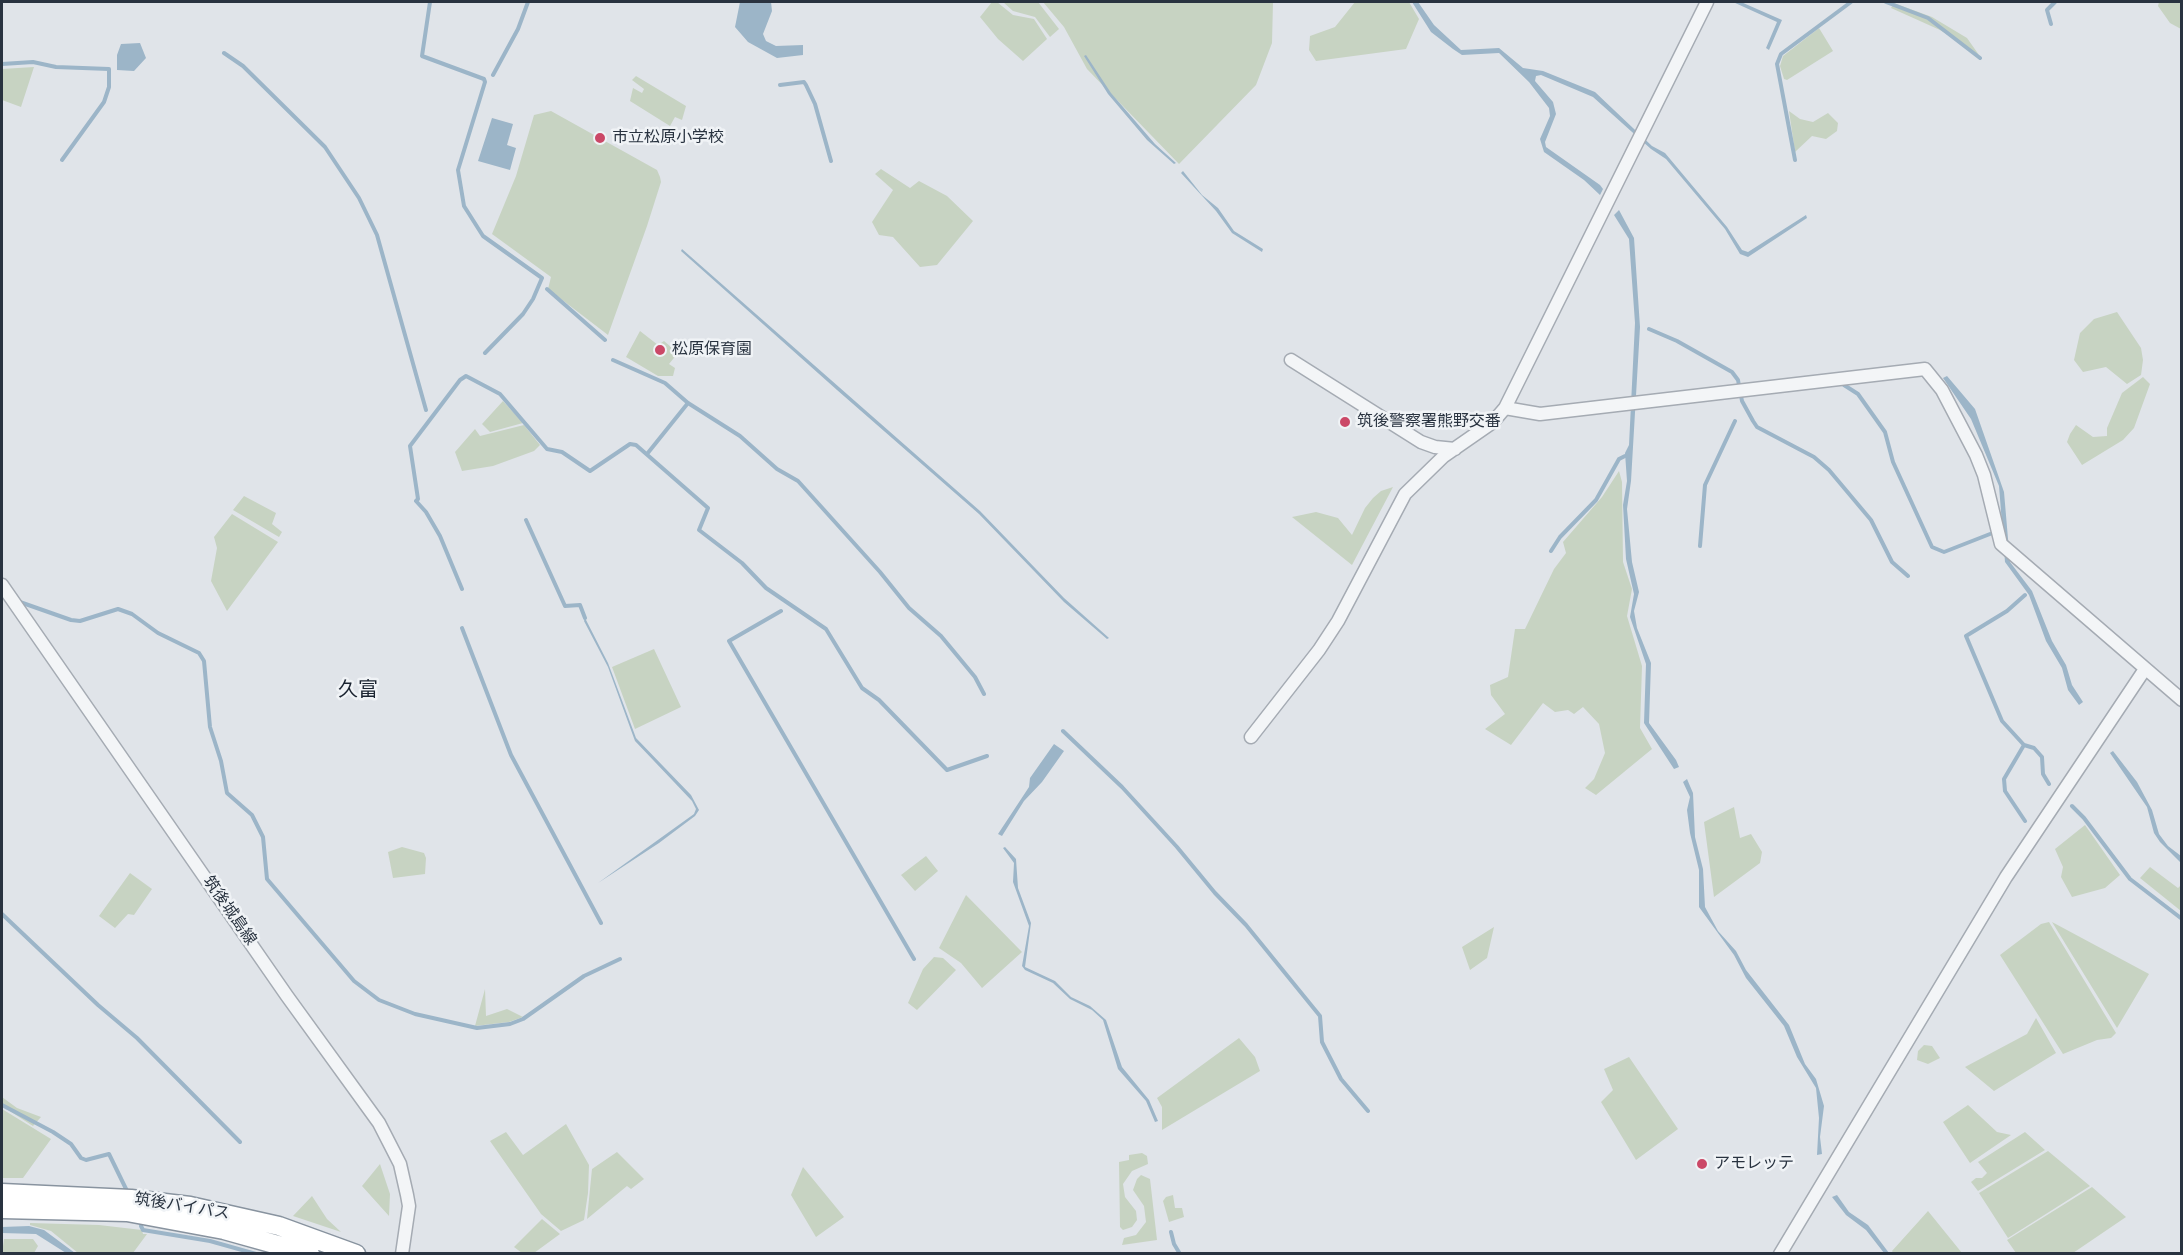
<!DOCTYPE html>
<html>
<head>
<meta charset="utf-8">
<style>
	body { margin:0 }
	#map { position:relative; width:2183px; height:1255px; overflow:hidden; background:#e0e4e9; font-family:"Titillium Web",sans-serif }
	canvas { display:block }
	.frame { position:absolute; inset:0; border:3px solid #293340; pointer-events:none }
</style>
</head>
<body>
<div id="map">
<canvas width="2183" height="1255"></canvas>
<div class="frame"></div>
</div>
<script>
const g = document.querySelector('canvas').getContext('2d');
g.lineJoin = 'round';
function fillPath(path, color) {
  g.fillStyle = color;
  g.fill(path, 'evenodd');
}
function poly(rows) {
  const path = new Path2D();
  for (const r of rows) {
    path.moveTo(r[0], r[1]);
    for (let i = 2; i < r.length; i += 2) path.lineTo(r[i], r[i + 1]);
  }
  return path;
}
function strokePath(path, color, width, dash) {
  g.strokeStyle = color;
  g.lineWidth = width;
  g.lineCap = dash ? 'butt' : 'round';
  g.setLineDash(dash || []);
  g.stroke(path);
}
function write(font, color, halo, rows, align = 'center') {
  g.font = font + ' "Titillium Web","Noto Sans JP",sans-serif';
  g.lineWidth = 5;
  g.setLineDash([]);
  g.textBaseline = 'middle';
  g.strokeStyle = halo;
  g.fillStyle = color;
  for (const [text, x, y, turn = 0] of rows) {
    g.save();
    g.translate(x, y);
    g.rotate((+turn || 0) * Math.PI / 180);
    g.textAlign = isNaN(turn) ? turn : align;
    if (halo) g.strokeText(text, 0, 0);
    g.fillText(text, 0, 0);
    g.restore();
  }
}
const green = poly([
	[992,2,997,2,1013,15,1034,19,1047,39,1023,61,998,39,980,17],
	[1003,2,1038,2,1059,29,1050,37,1035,17,1013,11],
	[1043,2,1273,2,1272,43,1256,85,1179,164,1087,69,1064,27],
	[1355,2,1409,2,1419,19,1406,49,1316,61,1309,50,1310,36,1335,27],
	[2159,2,2181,2,2181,29,2170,23,2158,6],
	[1894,3,1932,17,1967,38,1979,55,1940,30,1891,8],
	[1819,28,1833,51,1787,80,1784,79,1780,66,1783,56],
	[34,67,21,107,2,100,2,69],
	[636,76,686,106,682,120,675,117,670,126,630,101,633,88,642,93,644,89,632,80],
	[551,111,657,170,660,177,661,182,647,226,608,335,548,289,551,277,492,234,516,176,534,115],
	[1789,111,1800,119,1813,122,1828,113,1838,123,1837,131,1826,139,1812,136,1795,152],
	[881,169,910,188,919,181,947,196,973,221,937,265,920,267,893,237,879,235,872,222,893,190,875,174],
	[2117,312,2141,348,2143,360,2141,375,2127,384,2106,367,2083,372,2074,360,2080,333,2094,319],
	[640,331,658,345,664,341,678,353,669,364,675,368,673,376,658,376,626,357],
	[2143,377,2150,384,2134,428,2123,440,2082,465,2067,442,2070,434,2076,425,2093,437,2107,436,2107,428,2122,393],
	[503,401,523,423,490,432,482,424],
	[524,425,540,445,534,451,493,466,462,471,455,452,475,429,480,436],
	[1619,471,1622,482,1623,562,1632,589,1627,616,1642,666,1640,728,1652,749,1596,795,1585,788,1594,779,1605,753,1599,724,1583,707,1574,714,1568,710,1555,712,1543,703,1511,745,1485,729,1505,714,1491,695,1490,685,1508,677,1515,629,1525,629,1554,569,1566,553,1563,542,1602,497],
	[1393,487,1352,565,1292,517,1316,512,1338,518,1352,535,1365,508,1373,498,1381,491],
	[244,496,276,513,272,524,282,532,279,537,233,510],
	[232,514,278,542,227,611,211,581,217,548,214,537],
	[654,649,681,707,635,729,612,667],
	[1734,807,1740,838,1751,834,1762,852,1760,863,1714,897,1704,822],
	[2085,825,2120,875,2105,888,2072,897,2061,877,2063,867,2055,849],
	[402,847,424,853,426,858,425,874,393,878,388,852],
	[926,856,938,871,915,891,901,875],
	[2150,867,2178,888,2181,885,2181,911,2140,878],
	[130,873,152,889,134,915,128,914,115,928,99,916],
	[966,895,1022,952,982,988,961,963,939,948],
	[2049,922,2116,1033,2111,1038,2097,1040,2063,1054,2000,955,2041,924],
	[2052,922,2149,974,2117,1028],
	[1494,927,1487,958,1470,970,1462,947],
	[934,957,943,958,956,970,917,1010,908,1003,923,969],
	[485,989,486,1016,507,1009,523,1017,509,1022,475,1026],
	[2036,1018,2056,1053,1994,1091,1965,1067,2027,1034],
	[1239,1038,1255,1057,1260,1071,1162,1130,1162,1107,1157,1098],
	[1924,1045,1932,1046,1940,1058,1928,1064,1917,1060,1918,1051],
	[1629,1057,1678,1129,1636,1160,1601,1102,1613,1090,1604,1069],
	[2,1097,17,1108,41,1117,33,1126,2,1106],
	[1968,1105,1997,1132,2011,1135,1970,1163,1943,1122],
	[2,1109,51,1139,23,1178,2,1178],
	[566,1124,589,1165,588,1193,584,1220,561,1231,541,1214,490,1141,506,1132,523,1155],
	[2025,1132,2045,1150,1978,1191,1971,1182,1976,1178,1982,1178,1987,1173,1978,1162],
	[2048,1151,2090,1186,2008,1238,1979,1193],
	[617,1152,644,1179,631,1189,627,1186,587,1219,592,1169],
	[1142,1153,1147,1156,1148,1164,1132,1171,1123,1184,1125,1197,1136,1211,1137,1220,1132,1227,1123,1230,1120,1227,1119,1162,1129,1160,1129,1155],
	[380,1164,390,1194,389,1216,362,1186],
	[803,1167,844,1217,816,1237,791,1195],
	[1141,1175,1150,1179,1157,1240,1122,1245,1124,1238,1136,1235,1146,1222,1144,1206,1133,1190,1137,1179],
	[2092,1187,2126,1217,2073,1253,2016,1253,2007,1240],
	[1173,1195,1175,1208,1182,1208,1184,1217,1169,1222,1163,1201,1166,1197],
	[312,1196,327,1219,341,1232,293,1216],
	[1928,1211,1962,1253,1894,1254,1892,1251],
	[542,1219,560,1234,534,1253,522,1253,514,1247],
	[30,1223,99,1225,142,1230,143,1234,147,1234,133,1253,78,1253,51,1231,30,1225],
	[4,1239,33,1239,38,1246,34,1253,2,1253]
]);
const water = poly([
	[740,2,771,2,772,11,763,34,766,41,776,46,803,45,803,55,777,58,748,42,735,27],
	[1412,2,1418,2,1434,25,1461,50,1499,48,1523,68,1543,71,1595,92,1652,146,1665,153,1727,227,1742,250,1748,252,1806,215,1807,218,1748,257,1740,254,1725,229,1666,159,1651,149,1593,97,1541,75,1536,76,1535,81,1553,102,1556,114,1545,142,1546,147,1600,185,1603,189,1600,195,1584,180,1544,152,1540,139,1550,116,1549,108,1529,82,1499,53,1462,55,1453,49,1431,32],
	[1733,2,1741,2,1782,20,1769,50,1766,48,1777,22],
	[140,43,146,58,134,71,117,70,117,55,121,44],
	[1086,55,1111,93,1155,144,1176,163,1174,164,1147,140,1108,94,1084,56],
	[492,118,513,124,507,145,516,148,510,170,478,161],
	[1183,171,1202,195,1218,208,1234,231,1263,249,1262,252,1232,233,1216,211,1181,173],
	[1619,210,1634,238,1640,327,1631,481,1627,509,1632,562,1639,592,1634,611,1637,628,1651,663,1649,723,1676,760,1679,767,1674,769,1644,723,1646,664,1630,617,1634,594,1626,559,1623,505,1627,481,1625,453,1629,445,1635,323,1629,239,1614,215],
	[682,249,980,511,1064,598,1109,638,1107,639,1064,602,979,514,837,390,681,251],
	[1947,376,1975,409,2004,492,2010,562,2032,591,2052,641,2066,665,2072,685,2083,702,2079,705,2068,690,2062,668,2046,641,2029,595,2005,562,1999,486,1971,419,1943,378],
	[585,618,608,663,636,738,691,795,699,810,695,816,659,843,598,883,694,814,696,809,692,801,635,741,608,667,584,621],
	[1054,744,1064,751,1042,782,1024,801,1002,836,998,834,1029,787,1030,778],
	[2113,751,2137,782,2152,810,2159,834,2168,846,2181,856,2181,863,2160,842,2154,833,2147,807,2110,753],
	[1687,779,1693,793,1695,837,1703,869,1705,907,1718,931,1736,951,1746,970,1789,1025,1805,1064,1816,1079,1824,1106,1820,1137,1822,1154,1817,1155,1819,1118,1816,1088,1797,1057,1784,1026,1746,978,1734,955,1699,907,1699,870,1690,833,1687,810,1690,797,1683,782],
	[1005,847,1016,859,1018,888,1031,923,1025,967,1055,981,1071,997,1090,1006,1106,1020,1122,1067,1149,1100,1158,1121,1155,1122,1146,1101,1118,1069,1103,1020,1092,1010,1070,999,1053,983,1025,970,1022,966,1029,926,1013,882,1014,863,1003,848],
	[1837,1195,1849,1212,1868,1225,1889,1253,1884,1253,1866,1230,1846,1215,1832,1197],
	[29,1226,44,1230,75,1253,66,1253,36,1234,2,1233,2,1227]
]);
const stream = poly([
	[430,2,422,56,484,79,485,82,458,170,464,206,483,236,542,278,533,299,523,314,485,353],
	[1886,2,1928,18,1980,58],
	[2051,24,2047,10,2055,2],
	[224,53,243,66,325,147,359,198,377,235,426,410],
	[2,64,33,62,56,67,109,69,109,87,104,102,62,160],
	[493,75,518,29,528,2],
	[780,85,804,82,806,85,815,104,831,161],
	[1795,160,1777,64,1781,54,1851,2],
	[547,289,605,340],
	[1649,329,1677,341,1732,372,1738,380,1742,401,1753,421,1757,427,1814,457,1829,470,1871,520,1892,562,1908,576],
	[613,360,665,383,688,403,740,436,777,469,798,481,880,572,909,608,941,636,975,677,984,694],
	[1844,385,1858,394,1885,432,1893,462,1932,547,1944,552,1990,534],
	[647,454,688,403],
	[526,520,565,606,580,605,585,618],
	[1700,546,1705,485,1735,421],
	[1551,551,1560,537,1596,500,1619,459,1625,456],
	[462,589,440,536,426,512,416,501,418,499,410,446,460,380,466,376,500,394,547,449,562,452,590,471,630,444,636,445,708,508,699,530,742,563,766,588,826,629,862,688,879,700,947,770,987,756],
	[2025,595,2007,611,1966,636,2002,721,2024,745,2034,748,2042,757,2043,774,2049,784],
	[17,601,71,620,80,621,118,609,132,614,158,633,199,653,204,661,210,727,221,761,227,793,252,815,263,837,267,879,354,981,379,1000,415,1014,477,1028,510,1024,523,1019,584,976,620,959],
	[781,611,729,641,914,959],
	[462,628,511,755,601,923],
	[1063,731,1122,787,1177,847,1215,893,1246,925,1320,1016,1322,1042,1341,1079,1368,1111],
	[2024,745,2004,779,2005,791,2025,821],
	[2072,806,2084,818,2130,879,2182,919],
	[2,914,98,1005,137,1038,240,1142],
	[2,1105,53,1132,71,1144,81,1158,86,1160,109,1154,128,1193],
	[141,1226,143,1230,210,1241,256,1254],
	[1171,1232,1174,1244,1180,1254]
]);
const minor = poly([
	[1291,360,1421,442,1435,447,1455,449],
	[1505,408,1540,414,1925,369,1942,390,1976,455,1984,475,2001,544,2182,700],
	[2,585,287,996,379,1123,400,1164,407,1195,409,1206,402,1254],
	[1251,737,1319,650,1338,621,1405,494,1444,456,1493,422,1505,408,1707,2],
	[1780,1254,2006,877,2145,669]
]);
const highway = poly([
	[2,1193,131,1199,190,1206,279,1226,356,1254],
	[2,1209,127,1212,224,1230,310,1254]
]);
const markers = [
	[600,138,6,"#cb4867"],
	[660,350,6,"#cb4867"],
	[1345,422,6,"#cb4867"],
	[1702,1164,6,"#cb4867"]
];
const poiNames = [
	["市立松原小学校",612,138],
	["松原保育園",672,350],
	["筑後警察署熊野交番",1357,422],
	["アモレッテ",1714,1164]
];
const streetNames = [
	["筑後城島線",229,911,55],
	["筑後バイパス",182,1207,9]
];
const quarterNames = [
	["久富",358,691]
];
fillPath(green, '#c7d3c2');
fillPath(water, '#9cb5c8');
strokePath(stream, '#9cb5c8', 4);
strokePath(minor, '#a5abb3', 15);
strokePath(highway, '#88939f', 21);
strokePath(minor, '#f3f5f7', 12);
strokePath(highway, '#fff', 18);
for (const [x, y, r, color] of markers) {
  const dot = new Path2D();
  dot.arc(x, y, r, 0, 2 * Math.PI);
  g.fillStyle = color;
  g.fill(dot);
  strokePath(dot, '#f0f3f6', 2);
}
write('16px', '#293340', '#f0f3f6', poiNames, 'left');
write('16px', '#293340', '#f0f3f6', streetNames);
write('20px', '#1b2431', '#f0f3f6', quarterNames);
</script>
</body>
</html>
